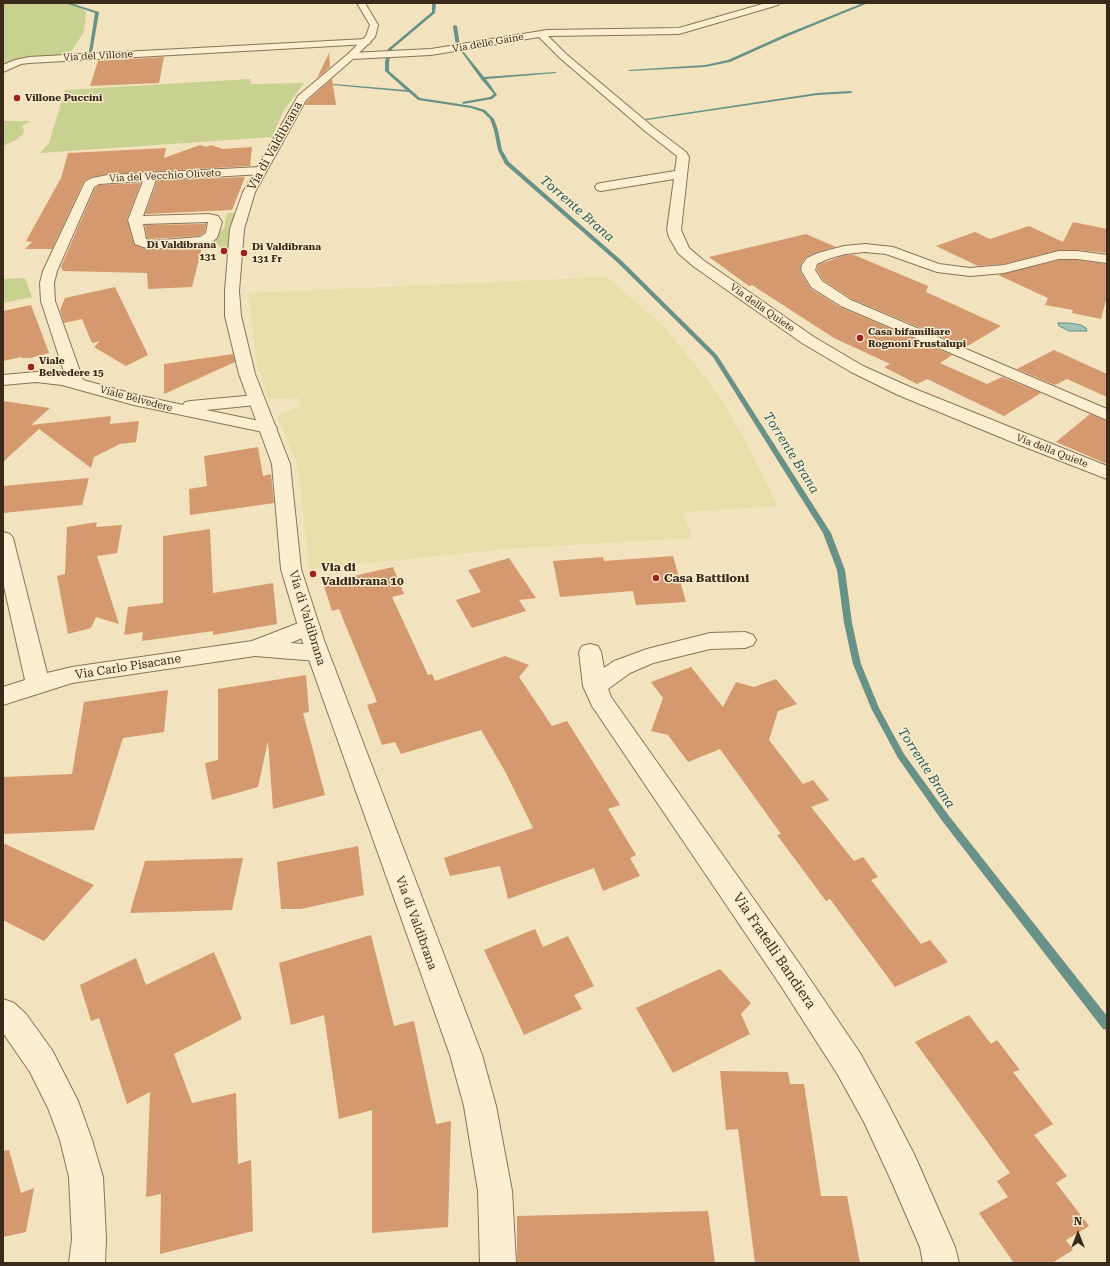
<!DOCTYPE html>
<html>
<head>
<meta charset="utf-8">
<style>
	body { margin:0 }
	#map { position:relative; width:1110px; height:1266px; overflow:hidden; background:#f2e2bd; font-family:"Roboto Serif",serif }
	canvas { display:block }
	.frame { position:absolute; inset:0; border:4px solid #392a1b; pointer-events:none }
	.north { position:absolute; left:1058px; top:1214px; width:40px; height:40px; -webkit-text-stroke:3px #f9eccd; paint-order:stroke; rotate:0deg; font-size:11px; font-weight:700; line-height:16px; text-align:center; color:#392a1b }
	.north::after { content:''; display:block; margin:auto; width:14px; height:18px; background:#392a1b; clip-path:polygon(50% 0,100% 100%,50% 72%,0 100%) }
</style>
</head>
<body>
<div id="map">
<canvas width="1110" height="1266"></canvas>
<div class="frame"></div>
<div class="north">N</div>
</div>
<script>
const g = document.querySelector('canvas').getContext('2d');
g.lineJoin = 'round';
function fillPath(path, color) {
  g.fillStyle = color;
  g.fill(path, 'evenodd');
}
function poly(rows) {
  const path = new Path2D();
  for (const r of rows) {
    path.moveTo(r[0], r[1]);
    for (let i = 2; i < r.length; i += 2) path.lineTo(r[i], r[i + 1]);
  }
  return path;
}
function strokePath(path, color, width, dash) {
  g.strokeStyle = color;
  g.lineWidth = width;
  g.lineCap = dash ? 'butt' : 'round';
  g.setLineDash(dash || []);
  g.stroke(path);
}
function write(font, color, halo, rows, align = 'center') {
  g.font = font + ' "Roboto Serif",serif';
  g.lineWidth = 3;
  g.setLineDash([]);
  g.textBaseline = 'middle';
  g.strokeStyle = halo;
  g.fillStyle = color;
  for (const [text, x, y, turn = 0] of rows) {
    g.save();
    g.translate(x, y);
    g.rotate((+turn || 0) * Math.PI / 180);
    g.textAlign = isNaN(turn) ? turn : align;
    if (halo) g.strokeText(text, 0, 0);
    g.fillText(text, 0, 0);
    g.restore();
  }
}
const farmland = poly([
	[607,277,663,326,708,381,725,405,739,430,778,506,683,512,692,538,517,548,309,569,299,476,296,461,277,416,301,406,298,398,268,399,257,363,248,293]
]);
const green = poly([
	[3,3,75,3,86,12,84,32,72,50,69,52,59,55,20,59,3,64],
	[250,79,251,84,304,83,284,110,272,137,40,153,49,143,65,90],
	[3,121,31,121,22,126,24,130,23,134,16,140,3,146],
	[227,213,239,213,232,233,228,257,213,239,224,228],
	[25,278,32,297,3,303,3,279]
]);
const water = poly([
	[1058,323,1069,323,1081,325,1086,328,1087,331,1069,331,1059,326,1058,323]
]);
const stream = poly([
	[65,3,70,3,99,12,92,53,89,52,95,13,65,3],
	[432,3,436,3,435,13,392,49,389,62,389,71,420,98,472,106,485,110,494,119,498,130,502,150,509,162,622,261,717,355,831,533,845,570,852,623,861,664,879,708,904,754,949,816,1107,1016,1107,1030,1103,1029,943,822,898,758,871,708,853,664,844,623,837,570,823,533,713,357,618,263,505,164,498,150,494,130,490,119,483,112,471,108,418,100,409,92,332,85,334,84,406,90,385,71,385,62,388,49,432,12,432,3],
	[863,3,868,3,788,36,730,62,705,67,630,71,628,70,705,65,728,60,786,34,863,3],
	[455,25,457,26,460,46,458,47,456,46,453,26,455,25],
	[461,51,463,51,484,77,555,72,557,73,486,79,497,95,492,99,463,104,462,102,490,97,494,94,481,79,461,51],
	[851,91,852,93,817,95,647,120,645,119,817,93,851,91]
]);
const building = poly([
	[329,53,330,67,317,78],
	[164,57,159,83,90,86,98,61],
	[332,79,336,105,305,105,307,101],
	[200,145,206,147,211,145,223,149,252,147,250,166,108,174,92,177,84,181,52,249,25,249,32,242,26,241,61,178,68,153,166,148,164,158],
	[245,177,232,210,145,214,157,181],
	[141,183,127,219,134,244,149,250,202,247,192,287,148,289,147,273,63,271,61,267,95,188,99,185],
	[1073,222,1107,229,1107,253,1077,250,1059,250,1004,264,978,266,936,246,975,232,990,239,1029,226,1063,242],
	[206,224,205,232,199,236,151,239,147,238,145,225],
	[806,234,836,247,818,252,806,257,801,264,800,271,810,288,840,307,952,355,940,363,987,384,1002,377,1041,393,1004,416,927,379,917,384,884,367,890,364,834,338,752,285,749,286,709,257],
	[845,255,854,255,928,286,926,292,1001,326,966,347,852,299,823,280,817,270,818,265],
	[1059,260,1077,260,1107,264,1107,296,1101,319,1072,313,1073,310,1045,305,1048,298,998,275],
	[115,287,148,355,126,366,94,347,100,341,92,343,82,319,64,323,60,310,65,298],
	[31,305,49,353,30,358,22,358,21,357,3,361,3,311],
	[1054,350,1107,374,1107,397,1067,379,1055,385,1017,369],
	[233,354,235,362,164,394,164,364],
	[3,401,50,408,31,425,111,416,110,424,139,421,136,442,120,444,94,457,91,468,39,429,3,462],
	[1090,414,1107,421,1107,464,1056,442],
	[258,447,263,476,271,474,274,503,190,515,189,489,207,486,204,456],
	[89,478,82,505,3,513,3,486],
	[97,522,96,527,122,525,117,553,97,556,119,624,96,617,91,628,68,634,57,576,65,574,67,527],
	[210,529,213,593,273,583,277,624,213,635,213,631,142,641,143,632,124,635,128,607,163,603,163,536],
	[673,556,686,602,636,605,633,591,560,597,553,561,603,557,604,561],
	[509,558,536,598,519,600,526,611,472,628,456,600,481,592,468,570],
	[393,567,404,594,392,597,428,675,432,674,435,681,505,656,529,665,519,677,552,726,567,721,620,805,608,809,636,855,630,858,640,876,603,891,594,868,508,899,500,866,450,876,444,858,533,828,506,773,481,730,401,754,395,742,382,745,367,705,377,702,339,609,332,611,323,583],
	[691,667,723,707,736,682,754,687,776,679,797,704,778,711,769,740,803,784,813,780,829,800,811,807,854,861,863,857,878,877,871,880,921,944,930,940,948,962,895,987,830,899,826,901,777,835,781,834,720,749,688,762,668,735,651,731,663,698,651,682],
	[306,675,309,712,303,713,325,795,273,809,268,741,258,787,212,800,205,763,218,760,218,689],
	[168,690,164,732,123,738,94,830,3,834,3,777,72,774,84,702],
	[3,843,94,885,44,941,3,920],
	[358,846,364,895,301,909,281,909,277,862],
	[243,858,232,910,130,913,145,861],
	[535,929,543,947,568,936,594,986,574,995,582,1009,524,1035,484,950],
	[371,935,394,1026,414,1021,436,1124,451,1121,448,1227,372,1233,372,1110,339,1119,324,1015,291,1025,279,963],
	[214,952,242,1019,174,1054,192,1103,236,1093,238,1164,251,1160,253,1231,160,1254,161,1194,146,1197,150,1092,127,1104,99,1018,91,1021,80,985,136,958,146,985],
	[720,969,751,1003,741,1014,750,1034,673,1073,636,1008],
	[969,1015,991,1044,997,1040,1020,1070,1013,1072,1053,1124,1034,1135,1067,1176,1056,1183,1089,1226,1066,1240,1073,1250,1052,1263,1014,1263,979,1213,1008,1197,997,1181,1010,1173,915,1042],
	[720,1071,788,1072,790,1084,804,1084,821,1196,847,1196,860,1263,755,1263,738,1129,726,1130],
	[9,1150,21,1193,34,1188,26,1232,3,1237,3,1151],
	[708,1211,715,1263,517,1263,517,1216]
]);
const minor = poly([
	[766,3,779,3,778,5,679,34,548,36,566,54,653,127,686,152,689,157,681,230,689,248,703,260,814,337,863,366,910,387,1107,466,1107,479,1012,442,898,395,851,372,802,343,693,266,678,253,669,237,667,230,674,179,601,191,597,190,595,187,597,184,601,183,675,171,677,156,645,131,560,58,539,37,431,55,351,59,346,56,351,53,431,49,547,30,679,28,766,3],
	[366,39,371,42,369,44,29,63,21,64,3,72,3,65,15,60,29,57,366,39],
	[260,167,264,168,266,171,264,174,156,180,143,216,209,214,218,216,222,222,217,238,209,244,195,246,149,249,135,244,128,220,143,181,99,184,94,187,57,271,54,283,55,301,83,380,137,395,183,405,185,402,191,401,256,395,262,396,265,400,262,404,256,405,206,410,274,424,277,428,274,432,268,433,134,405,62,385,36,382,3,385,3,375,36,372,65,375,41,301,40,283,43,271,85,182,92,178,108,175,260,167],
	[208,222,206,233,200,237,151,241,146,239,143,224,208,222],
	[865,244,893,247,939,264,970,268,1004,265,1059,251,1077,251,1107,255,1107,263,1077,259,1059,259,1004,273,970,276,937,272,886,254,865,252,845,254,828,259,817,264,815,270,822,281,851,300,1107,409,1107,420,841,306,811,287,801,270,802,265,807,258,818,253,844,246,865,244],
	[3,532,10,534,13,538,47,673,72,667,252,641,309,619,317,622,320,627,317,632,290,643,317,645,325,647,328,653,325,659,317,661,255,656,72,683,3,705,3,687,25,680,3,582,3,532],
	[745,632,753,635,756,640,753,645,745,648,710,649,653,663,630,673,608,689,611,697,801,966,860,1053,886,1100,914,1154,955,1247,959,1263,923,1263,920,1247,890,1178,864,1122,838,1075,781,986,592,706,583,686,579,652,582,646,590,644,598,646,601,652,604,668,614,661,647,649,710,633,745,632],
	[3,999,14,1003,26,1014,52,1050,78,1101,92,1140,103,1177,106,1239,105,1263,69,1263,72,1239,69,1177,60,1140,48,1108,30,1072,3,1033,3,999]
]);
const tertiary = poly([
	[357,3,365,3,378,25,375,37,354,58,306,100,255,192,244,229,239,291,241,316,255,374,290,464,301,569,324,640,482,1055,496,1106,512,1191,516,1263,480,1263,478,1191,464,1106,450,1055,302,640,281,569,272,464,239,374,225,316,225,291,230,229,243,192,298,96,348,54,366,36,370,25,357,3]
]);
const markers = [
	[17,98,4,"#a01f1f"],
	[224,251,4,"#a01f1f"],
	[244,253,4,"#a01f1f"],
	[860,338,4,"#a01f1f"],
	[31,367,4,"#a01f1f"],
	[313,574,4,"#a01f1f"],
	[656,578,4,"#a01f1f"]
];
const farStreetnames = [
	["Via delle Gaine",488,43,-10],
	["Via del Villone",98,56,-3],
	["Via del Vecchio Oliveto",165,176,-3],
	["Via della Quiete",762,308,35],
	["Viale Belvedere",136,399,15],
	["Via della Quiete",1052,451,21]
];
const farPoinames = [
	["Villone Puccini",25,98],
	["Di Valdibrana",216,245,"right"],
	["131",216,257,"right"],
	["Di Valdibrana",252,247],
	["131 Fr",252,259],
	["Casa bifamiliare",868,332],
	["Rognoni Frustalupi",868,344],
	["Viale",39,361],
	["Belvedere 15",39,373]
];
const streetNames = [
	["Via di Valdibrana",275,146,-61],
	["Via di Valdibrana",307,618,73],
	["Via Carlo Pisacane",128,667,-9],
	["Via di Valdibrana",416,923,70]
];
const poiNames = [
	["Via di",321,567],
	["Valdibrana 10",321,581],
	["Casa Battiloni",664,578]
];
const waterNames = [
	["Torrente Brana",577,209,41],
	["Torrente Brana",791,453,58],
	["Torrente Brana",926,768,57]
];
const nearStreetnames = [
	["Via Fratelli Bandiera",774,951,56]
];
fillPath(farmland, '#e8deaa');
fillPath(green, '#c9d190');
fillPath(water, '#a1c3b9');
strokePath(water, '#689187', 1);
fillPath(stream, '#689187');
fillPath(building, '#d4996f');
strokePath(minor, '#8b7255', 2);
strokePath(tertiary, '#8b7255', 2);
fillPath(minor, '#fcefd1');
fillPath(tertiary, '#fcefd1');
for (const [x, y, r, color] of markers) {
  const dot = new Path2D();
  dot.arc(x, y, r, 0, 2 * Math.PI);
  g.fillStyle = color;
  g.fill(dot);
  strokePath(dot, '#f9eccd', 1.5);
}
write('10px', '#392a1b', '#f9eccd', farStreetnames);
write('bold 10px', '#392a1b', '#f9eccd', farPoinames, 'left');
write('12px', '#392a1b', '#f9eccd', streetNames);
write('bold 12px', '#392a1b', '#f9eccd', poiNames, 'left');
write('italic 13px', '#285b58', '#f9eccd', waterNames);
write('14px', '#392a1b', '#f9eccd', nearStreetnames);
</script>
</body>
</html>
